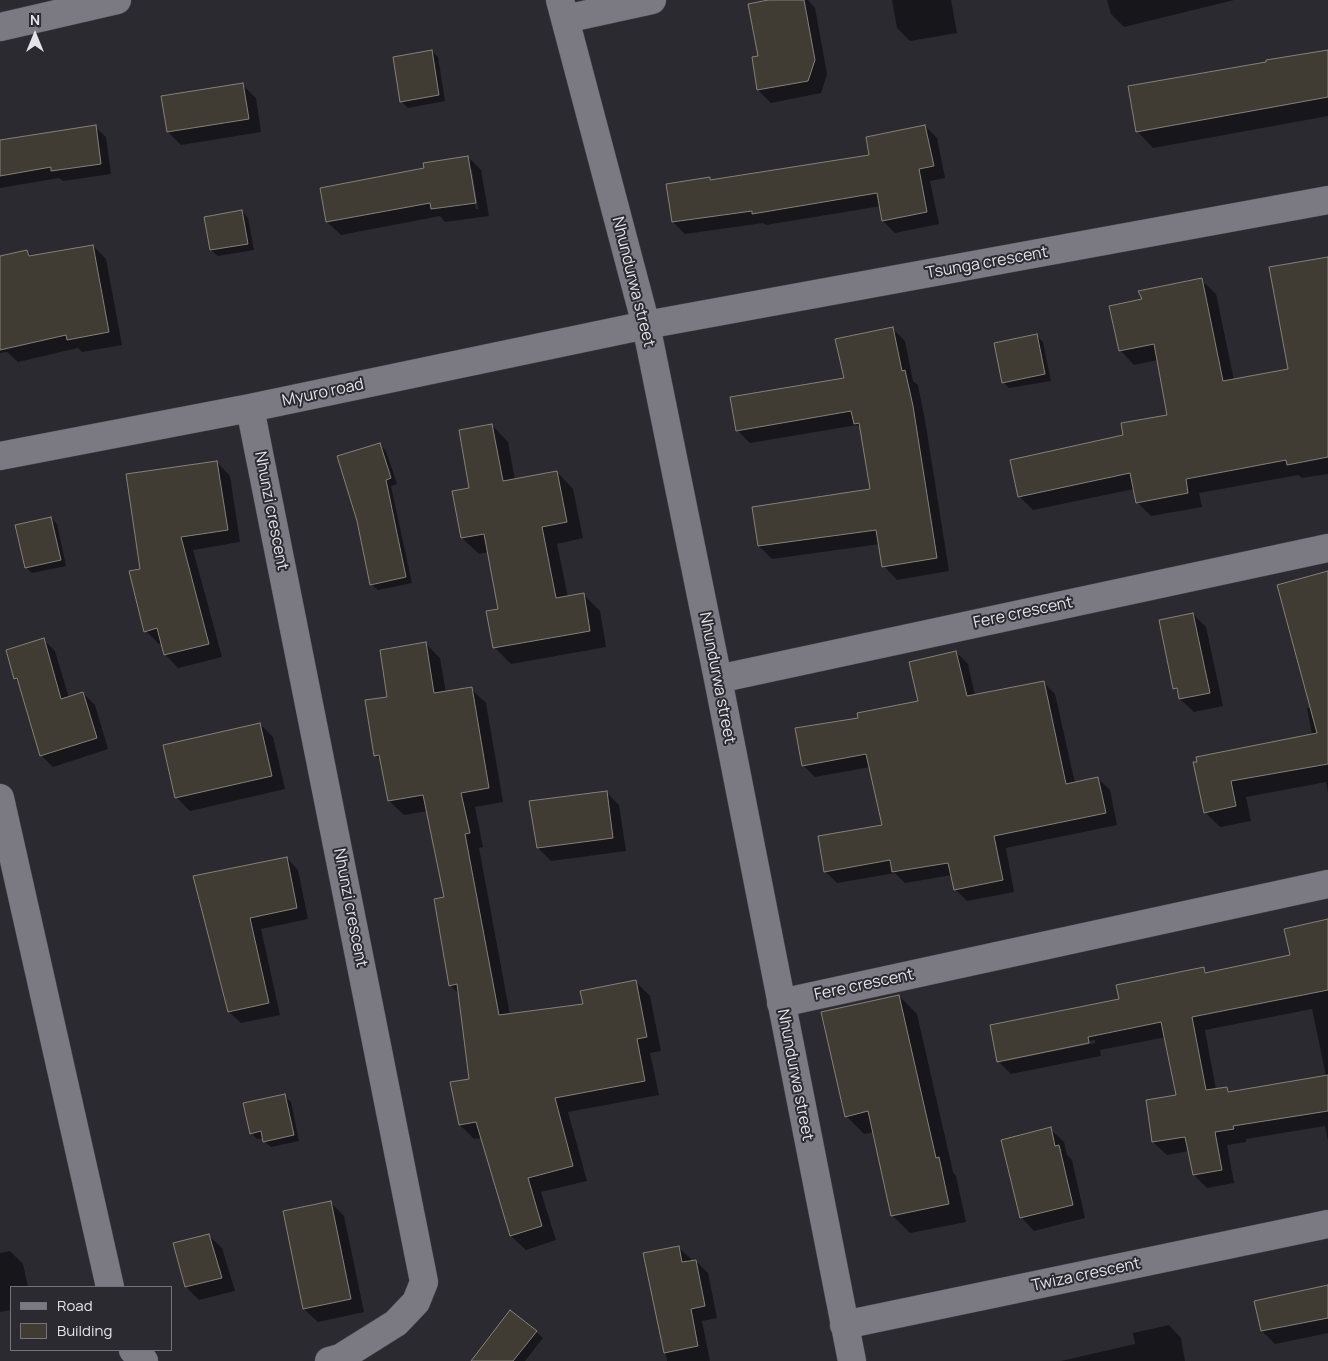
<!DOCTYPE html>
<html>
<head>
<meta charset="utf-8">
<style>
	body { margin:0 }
	#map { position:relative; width:1328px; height:1361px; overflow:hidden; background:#2c2a31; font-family:Manrope,sans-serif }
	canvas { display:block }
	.legend { position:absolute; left:10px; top:1286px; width:162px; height:65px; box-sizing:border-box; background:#2c2a31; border:1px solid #76747a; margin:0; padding:6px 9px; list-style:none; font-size:15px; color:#e4e3e8 }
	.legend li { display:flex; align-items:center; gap:10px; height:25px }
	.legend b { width:25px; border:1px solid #76747a }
	.north { position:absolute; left:10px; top:10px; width:50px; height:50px; -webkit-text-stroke:4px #2c2a31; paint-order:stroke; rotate:0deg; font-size:14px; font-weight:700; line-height:20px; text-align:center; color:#e4e3e8 }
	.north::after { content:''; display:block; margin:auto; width:18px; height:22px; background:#e4e3e8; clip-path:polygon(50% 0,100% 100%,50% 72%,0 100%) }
</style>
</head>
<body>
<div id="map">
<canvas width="1328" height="1361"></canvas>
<ul class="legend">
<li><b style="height:6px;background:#7b7982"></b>Road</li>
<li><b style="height:14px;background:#403c34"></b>Building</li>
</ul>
<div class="north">N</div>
</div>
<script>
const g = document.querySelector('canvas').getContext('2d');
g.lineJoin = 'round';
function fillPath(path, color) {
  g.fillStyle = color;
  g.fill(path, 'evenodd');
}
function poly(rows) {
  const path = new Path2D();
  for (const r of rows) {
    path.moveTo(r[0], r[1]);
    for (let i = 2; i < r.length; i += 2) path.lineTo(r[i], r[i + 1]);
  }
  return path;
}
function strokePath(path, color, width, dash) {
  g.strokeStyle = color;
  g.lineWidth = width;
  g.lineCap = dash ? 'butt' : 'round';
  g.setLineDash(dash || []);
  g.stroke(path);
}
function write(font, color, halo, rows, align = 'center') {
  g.font = font + ' Manrope,sans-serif';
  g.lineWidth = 4;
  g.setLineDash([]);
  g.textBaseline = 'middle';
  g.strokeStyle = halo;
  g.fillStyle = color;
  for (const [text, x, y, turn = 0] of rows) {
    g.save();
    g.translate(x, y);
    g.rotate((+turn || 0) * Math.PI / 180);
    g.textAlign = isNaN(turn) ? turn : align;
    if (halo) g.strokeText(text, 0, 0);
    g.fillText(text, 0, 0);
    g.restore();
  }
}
const shadow = poly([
	[775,0,808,0,815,8,827,74,821,93,771,103,758,90,753,58,760,57],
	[892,0,951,0,957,33,910,41,897,28],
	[1107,0,1234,0,1124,27,1111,14],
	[431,51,438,57,445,101,408,108,401,101],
	[1328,52,1328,116,1153,148,1137,131],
	[242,85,256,98,261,132,181,145,168,132],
	[925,126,937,138,945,178,930,181,939,224,895,233,883,221,881,206,766,225,763,223,685,234,673,222,710,178,712,181,871,156],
	[95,127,106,137,111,174,63,181,59,178,0,188,0,145],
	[468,157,481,170,489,216,445,222,440,216,341,235,327,222,426,169],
	[469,170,472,170,478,209,476,209],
	[242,211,248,218,254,250,218,256,211,250],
	[93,246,106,259,122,345,82,352,78,348,18,362,7,352,0,353,0,257,27,251,33,257],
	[1328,258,1328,474,1302,478,1298,475,1199,493,1202,507,1151,516,1137,502,1134,489,1033,510,1019,496,1125,436,1169,416,1158,360,1134,365,1120,350,1144,300,1201,280,1216,294,1234,380,1289,370],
	[892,328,905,341,913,381,918,385,925,420,949,571,897,580,884,566,880,544,772,559,759,546,871,490,862,430,857,425,750,443,737,430,845,379],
	[1037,336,1043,342,1051,381,1009,388,1003,382],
	[492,425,508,442,515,480,557,472,573,489,583,538,557,544,568,597,584,595,600,611,606,647,511,664,495,648,500,610,489,552,479,554,462,538,471,489],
	[379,444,386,451,397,484,391,486,412,583,378,590,371,584],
	[217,462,230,476,240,542,193,550,222,657,178,668,165,654,162,643,159,644,146,631,141,570],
	[51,518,57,524,66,566,32,573,26,567],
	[1328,572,1328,793,1326,782,1246,797,1251,821,1220,827,1205,812,1195,763,1312,735,1307,708,1311,708],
	[1193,614,1206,627,1223,706,1194,712,1180,699,1179,693,1174,688],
	[44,640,55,651,69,698,83,693,95,705,108,749,53,767,41,755,19,683,15,679],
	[426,644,440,658,446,693,471,689,486,703,503,802,475,807,483,847,479,848,510,1015,584,1005,635,981,650,996,661,1051,650,1053,659,1095,568,1112,587,1181,541,1192,556,1240,526,1250,511,1236,482,1138,474,1139,460,1125,470,1080,459,994,450,985,445,898,428,811,404,815,389,801,381,761,375,755,388,698],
	[956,652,968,664,975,696,1043,682,1055,694,1075,783,1098,778,1110,790,1117,825,1006,848,1014,892,967,901,955,889,952,875,905,883,895,873,837,883,825,871,883,826,870,767,815,777,803,765,860,719,919,702],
	[260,724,273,737,285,789,190,811,176,797],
	[606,792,619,805,626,851,551,861,538,848],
	[287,858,298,870,308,919,261,929,280,1015,241,1023,229,1012,195,877],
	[1328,920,1328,1141,1325,1126,1246,1139,1246,1142,1227,1145,1234,1183,1207,1188,1194,1175,1189,1151,1167,1155,1153,1142,1178,1096,1166,1037,1100,1050,1101,1056,1011,1074,998,1061,1120,1000,1203,968,1208,974,1291,956],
	[1312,1009,1326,1076,1231,1093,1226,1089,1216,1090,1205,1030],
	[1095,1040,1095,1043,1006,1061,1006,1058],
	[899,996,917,1014,953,1172,956,1176,966,1222,910,1233,892,1215,874,1132,864,1134,846,1116],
	[284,1095,291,1102,299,1141,271,1147,264,1141,264,1138,257,1139,251,1133],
	[1050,1129,1064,1142,1067,1155,1072,1160,1085,1218,1034,1231,1021,1217],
	[331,1203,344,1216,364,1312,318,1322,304,1309],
	[208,1235,222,1248,235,1291,199,1300,186,1287],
	[678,1247,691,1259,691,1262,696,1261,708,1273,717,1318,702,1321,710,1361,667,1361,645,1254],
	[10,1251,23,1264,28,1287,11,1287,11,1310,0,1312,0,1253],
	[1328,1287,1328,1333,1275,1344,1262,1331,1256,1302],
	[1169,1325,1181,1338,1185,1361,1061,1361,1135,1344,1133,1333],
	[536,1332,543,1338,525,1361,474,1361]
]);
const building = poly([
	[768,0,804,0,815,60,808,81,757,90,752,57,758,56,748,4,768,0],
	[432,50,439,95,400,102,393,57,432,50],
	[1328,50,1328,97,1136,132,1128,86,1266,62,1266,60,1328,50],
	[243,83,249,119,167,132,161,96,243,83],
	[96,125,101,164,51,171,51,167,0,176,0,140,96,125],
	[925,125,934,166,919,169,927,212,882,221,877,193,752,214,752,211,672,222,666,184,710,177,710,180,869,155,866,137,925,125],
	[468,156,476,203,431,209,430,203,326,222,320,188,424,168,423,163,468,156],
	[242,210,248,244,210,250,204,217,242,210],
	[93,245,109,332,67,340,66,335,0,350,0,256,27,250,29,256,93,245],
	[1328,257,1328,457,1287,465,1286,460,1186,479,1188,493,1136,503,1130,473,1018,497,1010,460,1123,435,1121,423,1167,415,1154,344,1119,351,1109,306,1142,299,1138,291,1202,278,1223,381,1288,369,1269,267,1328,257],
	[893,327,902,371,905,370,913,406,937,558,882,567,876,530,758,546,752,507,870,489,859,423,854,424,851,411,736,431,730,397,844,378,835,339,893,327],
	[1037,334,1045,374,1002,383,994,343,1037,334],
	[492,424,503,481,557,471,567,522,542,527,556,598,584,593,590,631,493,648,486,611,498,609,484,534,461,538,452,491,469,488,459,430,492,424],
	[380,443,391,478,386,480,406,577,370,585,357,521,337,456,380,443],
	[217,461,228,530,181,537,209,644,164,655,157,628,144,632,129,571,140,569,126,474,217,461],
	[51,517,61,560,25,568,15,525,51,517],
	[1328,571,1328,764,1231,781,1236,806,1204,813,1193,762,1197,762,1196,757,1317,733,1277,585,1328,571],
	[1193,613,1210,693,1179,699,1177,688,1173,689,1159,620,1193,613],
	[44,638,61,699,83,692,97,738,40,756,17,678,14,679,6,650,44,638],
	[426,642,434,693,472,687,489,788,461,793,470,833,465,834,499,1015,583,1004,580,991,636,980,647,1037,637,1039,645,1081,555,1098,573,1166,528,1178,542,1226,510,1236,476,1122,459,1125,450,1082,469,1079,457,984,449,986,434,899,444,897,423,795,388,801,379,755,374,756,365,700,387,697,380,650,426,642],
	[956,651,967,696,1044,681,1066,784,1098,777,1106,813,994,836,1003,880,954,890,948,863,892,872,890,860,824,872,818,836,882,825,866,754,802,766,795,728,858,718,857,713,918,701,909,662,956,651],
	[260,723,272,776,175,798,163,745,260,723],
	[607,791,613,838,537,848,529,801,607,791],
	[287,857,297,908,250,918,269,1003,228,1012,193,876,287,857],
	[1328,919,1328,990,1192,1017,1206,1090,1227,1087,1228,1092,1328,1075,1328,1111,1233,1126,1234,1129,1215,1132,1222,1170,1193,1175,1185,1137,1152,1142,1146,1100,1176,1095,1161,1022,1088,1037,1089,1043,997,1062,990,1025,1119,999,1116,985,1204,967,1205,973,1290,955,1284,929,1328,919],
	[899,995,936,1158,939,1157,949,1204,891,1216,868,1111,845,1117,821,1012,899,995],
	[285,1094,294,1135,263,1142,261,1131,250,1134,243,1103,285,1094],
	[1051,1127,1055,1146,1059,1145,1073,1205,1020,1218,1001,1140,1051,1127],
	[331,1201,351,1299,303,1309,283,1211,331,1201],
	[209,1234,222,1278,185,1287,173,1243,209,1234],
	[679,1246,682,1262,696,1260,705,1306,691,1309,698,1346,664,1353,643,1253,679,1246],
	[1328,1285,1328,1318,1261,1331,1254,1301,1328,1285],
	[510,1310,537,1331,513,1361,471,1361,510,1310]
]);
const minor = poly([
	[560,0,646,325,718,679,852,1361],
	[565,19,652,0],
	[250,408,424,1282,416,1302,396,1323,340,1358,329,1361],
	[0,456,250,408,646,325,1328,200],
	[718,679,1328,548],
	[0,798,110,1287],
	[781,1003,1328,884],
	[844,1325,1328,1224],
	[133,1350,144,1361]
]);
const tertiary = poly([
	[0,27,117,0]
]);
const streetNames = [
	["Tsunga crescent",987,263,-10],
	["Nhundurwa street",633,282,76],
	["Myuro road",323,393,-12],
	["Nhunzi crescent",271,511,79],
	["Fere crescent",1023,613,-12],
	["Nhundurwa street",717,678,79],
	["Nhunzi crescent",350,908,79],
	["Fere crescent",864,985,-12],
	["Nhundurwa street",795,1075,79],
	["Twiza crescent",1086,1275,-12]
];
fillPath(shadow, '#0007');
fillPath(building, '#403c34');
strokePath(building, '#858178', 1);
strokePath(minor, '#4a484f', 29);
strokePath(tertiary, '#4a484f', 29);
strokePath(minor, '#7b7982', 28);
strokePath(tertiary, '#7b7982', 28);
write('16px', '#e4e3e8', '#2c2a31', streetNames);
</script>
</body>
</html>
